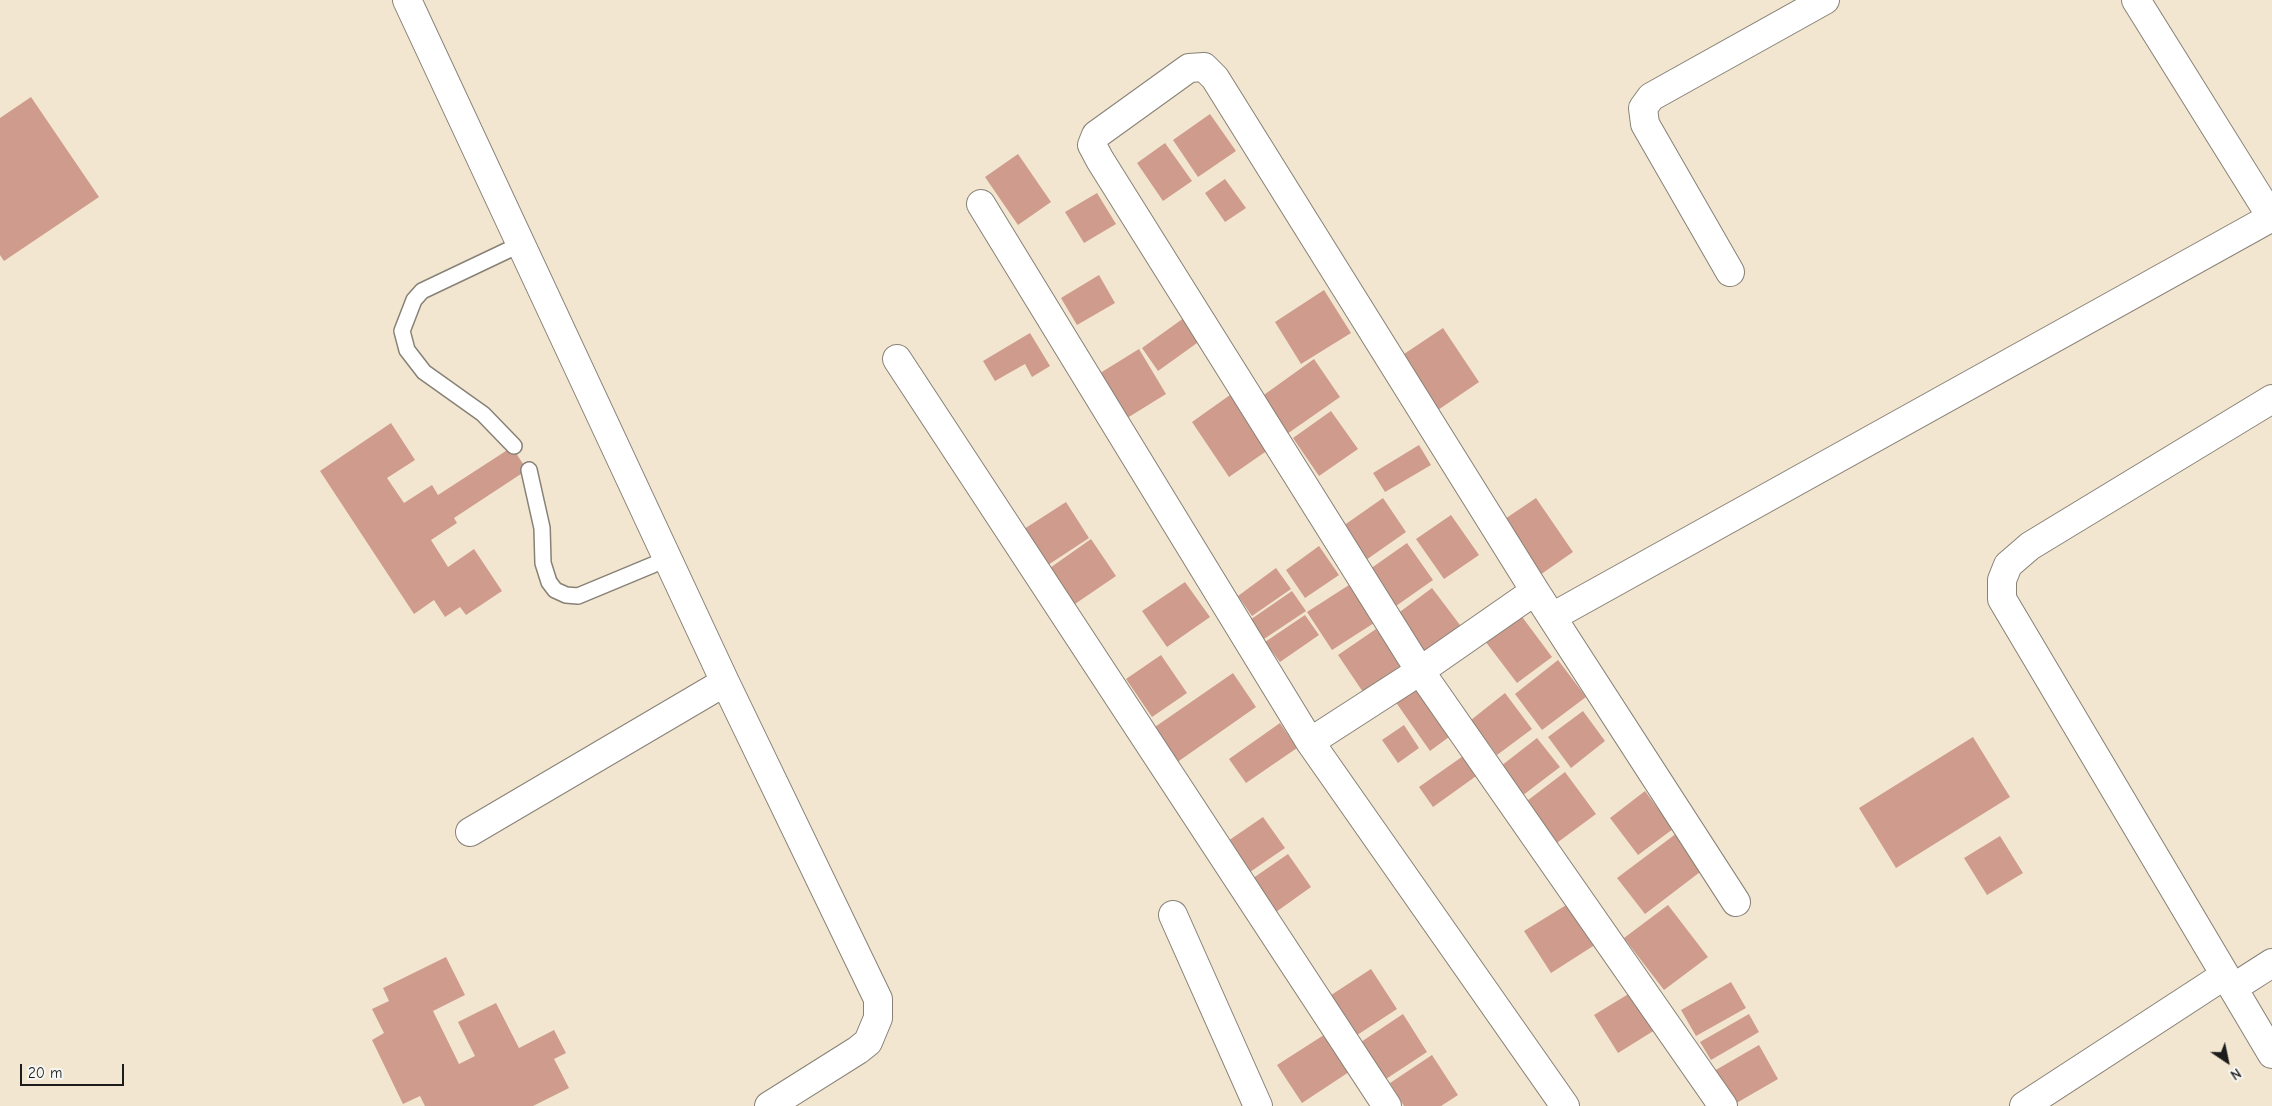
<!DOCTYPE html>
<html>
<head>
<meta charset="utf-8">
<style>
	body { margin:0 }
	#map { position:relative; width:2272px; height:1106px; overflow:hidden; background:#f2e6d1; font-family:"Comic Neue",sans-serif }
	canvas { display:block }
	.north { position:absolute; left:2202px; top:1036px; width:50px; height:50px; -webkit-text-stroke:4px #f6f6f2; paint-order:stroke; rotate:146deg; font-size:14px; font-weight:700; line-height:20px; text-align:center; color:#1c1c1c }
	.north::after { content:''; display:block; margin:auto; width:18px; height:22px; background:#1c1c1c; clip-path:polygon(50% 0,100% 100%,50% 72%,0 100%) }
	.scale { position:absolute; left:20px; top:1064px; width:104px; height:22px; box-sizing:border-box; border:2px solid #1c1c1c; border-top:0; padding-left:6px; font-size:15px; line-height:18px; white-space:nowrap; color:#1c1c1c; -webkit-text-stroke:4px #f6f6f2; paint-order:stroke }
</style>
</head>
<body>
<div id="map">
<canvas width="2272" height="1106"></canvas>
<div class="north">N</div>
<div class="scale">20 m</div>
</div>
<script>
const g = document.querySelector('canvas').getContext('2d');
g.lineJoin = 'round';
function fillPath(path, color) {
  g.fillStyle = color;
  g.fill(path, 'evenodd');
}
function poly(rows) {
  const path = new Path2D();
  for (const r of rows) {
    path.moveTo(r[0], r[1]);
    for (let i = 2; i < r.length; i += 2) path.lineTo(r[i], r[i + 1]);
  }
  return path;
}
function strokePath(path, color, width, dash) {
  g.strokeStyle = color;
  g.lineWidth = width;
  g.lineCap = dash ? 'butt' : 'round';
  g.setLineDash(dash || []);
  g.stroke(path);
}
const building = poly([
	[31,97,99,197,4,261,0,255,0,118],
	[1210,114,1236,151,1198,177,1173,140],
	[1165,143,1192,181,1163,201,1137,163],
	[1018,154,1051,202,1018,225,985,177],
	[1225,179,1246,208,1225,222,1205,193],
	[1097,193,1116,224,1084,243,1065,212],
	[1099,275,1115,303,1077,325,1061,298],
	[1324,290,1351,333,1301,364,1275,322],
	[1188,315,1204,338,1158,371,1142,348],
	[1443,328,1479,382,1438,410,1401,356],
	[1030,333,1050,366,1032,377,1025,364,995,381,983,361],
	[1139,349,1166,394,1124,420,1097,375],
	[1314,359,1340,397,1287,434,1261,397],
	[1230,395,1268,450,1229,477,1192,422],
	[1331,411,1358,449,1319,476,1293,438],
	[391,423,415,460,387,478,404,503,432,485,438,495,512,447,527,470,454,518,457,523,431,540,448,567,474,549,502,591,466,615,460,607,445,617,434,600,414,614,320,471],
	[1419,445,1431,465,1385,492,1373,473],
	[1383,498,1406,532,1366,560,1343,526],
	[1536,498,1573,552,1537,577,1499,523],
	[1066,502,1089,538,1045,567,1021,531],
	[1451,515,1479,555,1444,579,1416,539],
	[1091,539,1116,576,1072,606,1047,570],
	[1407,543,1433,580,1396,606,1370,569],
	[1319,546,1339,575,1305,598,1286,570],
	[1276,568,1291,589,1252,616,1238,596],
	[1185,582,1210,617,1167,647,1142,611],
	[1349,585,1374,623,1332,650,1307,612],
	[1432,588,1463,629,1424,658,1393,617],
	[1292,591,1306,611,1261,641,1247,622],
	[1517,610,1552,657,1517,683,1482,637],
	[1305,615,1319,635,1280,662,1265,642],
	[1376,629,1405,671,1367,698,1338,655],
	[1161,655,1187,693,1152,717,1126,679],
	[1558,660,1586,697,1542,730,1515,694],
	[1233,673,1256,707,1176,763,1152,729],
	[1414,687,1449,737,1430,751,1395,701],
	[1505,693,1532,729,1497,755,1471,720],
	[1583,711,1605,741,1571,768,1548,737],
	[1280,723,1297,748,1246,783,1229,759],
	[1404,725,1419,748,1398,763,1382,740],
	[1973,737,2010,797,1896,868,1859,808],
	[1537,738,1560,767,1514,802,1492,773],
	[1466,754,1479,774,1433,807,1419,787],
	[1565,772,1596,814,1550,848,1519,807],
	[1645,791,1673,829,1638,855,1610,818],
	[1263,817,1285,848,1250,872,1228,841],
	[1677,833,1704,869,1645,914,1617,878],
	[2000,836,2023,873,1987,895,1964,858],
	[1288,854,1311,887,1269,917,1246,883],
	[1576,899,1601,941,1551,973,1524,931],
	[1668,905,1708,957,1664,990,1624,938],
	[446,957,465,995,433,1011,459,1064,475,1056,458,1022,496,1003,519,1048,554,1030,566,1053,554,1059,569,1088,533,1106,425,1106,420,1096,403,1104,372,1040,384,1033,372,1009,389,1001,383,988],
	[1371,969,1397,1009,1348,1041,1322,1001],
	[1731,982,1746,1008,1696,1036,1681,1010],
	[1640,987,1663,1025,1618,1053,1594,1015],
	[1403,1014,1427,1052,1386,1079,1361,1042],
	[1749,1014,1759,1032,1711,1060,1700,1042],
	[1327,1033,1352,1070,1302,1103,1277,1065],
	[1759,1045,1778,1079,1733,1105,1714,1071],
	[1432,1055,1458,1095,1441,1106,1404,1106,1390,1083]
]);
const lane = poly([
	[514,446,483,414,424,372,407,350,402,331,414,300,422,291,521,244],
	[529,470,542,528,543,563,549,582,555,590,566,595,578,596,667,559]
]);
const street = poly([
	[407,0,725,682,878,999,878,1018,868,1042,858,1050,769,1106],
	[2136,0,2272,218],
	[981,204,1310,742,1565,1106],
	[1730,272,1645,124,1643,108,1651,97,1825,0],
	[897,359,1387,1106],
	[2272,399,2030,546,2008,565,2002,580,2002,599,2272,1054],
	[1552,617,2272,217],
	[1310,742,1420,671,1535,591],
	[470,832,725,682],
	[1173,915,1258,1106],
	[2233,988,2272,963],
	[1723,1106,1420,671,1100,160,1092,145,1096,135,1189,68,1204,67,1215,78,1535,591,1736,902],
	[2024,1106,2225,975]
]);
fillPath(building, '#cf9b8d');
strokePath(lane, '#878176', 18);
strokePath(street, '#878176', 30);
strokePath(lane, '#fff', 15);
strokePath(street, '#fff', 28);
</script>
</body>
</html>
